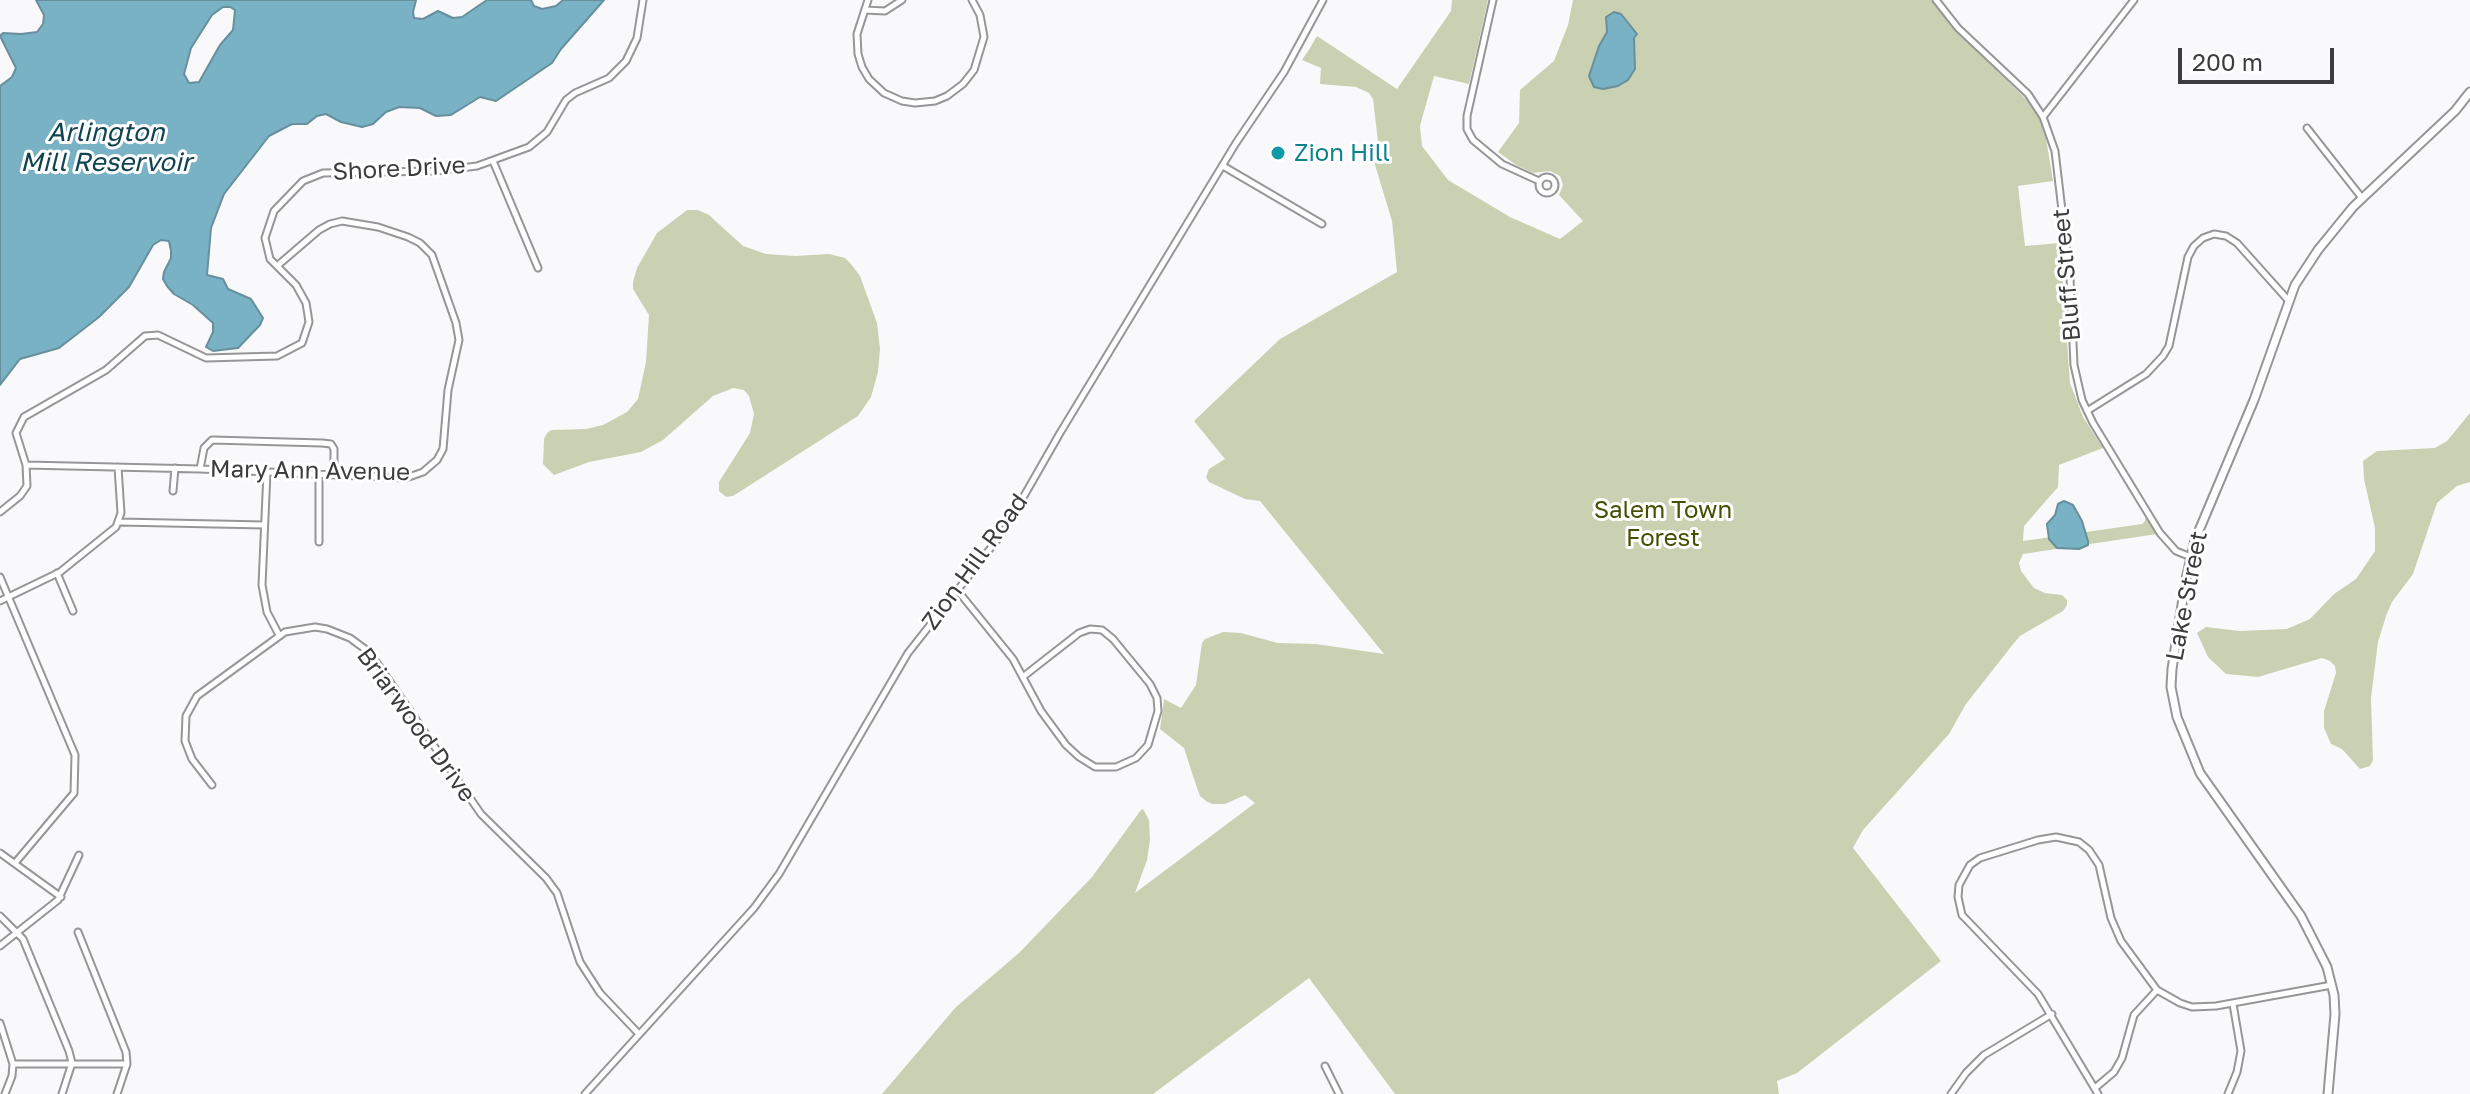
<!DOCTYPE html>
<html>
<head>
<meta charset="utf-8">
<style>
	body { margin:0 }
	#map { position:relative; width:2470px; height:1094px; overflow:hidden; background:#f9f9fb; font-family:"Golos Text",sans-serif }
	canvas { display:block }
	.scale { position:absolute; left:2178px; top:48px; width:156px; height:36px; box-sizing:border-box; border:4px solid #3c3c3d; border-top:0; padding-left:10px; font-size:24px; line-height:28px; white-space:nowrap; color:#3c3c3d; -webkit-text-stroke:6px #fff; paint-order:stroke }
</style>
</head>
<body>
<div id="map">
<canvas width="2470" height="1094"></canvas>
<div class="scale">200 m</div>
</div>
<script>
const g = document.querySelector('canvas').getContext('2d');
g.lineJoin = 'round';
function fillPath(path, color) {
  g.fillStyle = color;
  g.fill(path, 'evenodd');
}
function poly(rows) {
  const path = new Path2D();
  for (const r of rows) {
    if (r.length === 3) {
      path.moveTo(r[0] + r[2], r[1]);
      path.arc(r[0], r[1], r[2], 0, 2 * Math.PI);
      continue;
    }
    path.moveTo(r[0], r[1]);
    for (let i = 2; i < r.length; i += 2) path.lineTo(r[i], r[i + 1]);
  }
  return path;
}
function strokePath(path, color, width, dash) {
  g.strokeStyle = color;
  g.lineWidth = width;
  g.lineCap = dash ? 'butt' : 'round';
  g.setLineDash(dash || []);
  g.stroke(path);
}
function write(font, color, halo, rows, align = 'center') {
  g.font = font + ' "Golos Text",sans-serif';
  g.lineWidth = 6;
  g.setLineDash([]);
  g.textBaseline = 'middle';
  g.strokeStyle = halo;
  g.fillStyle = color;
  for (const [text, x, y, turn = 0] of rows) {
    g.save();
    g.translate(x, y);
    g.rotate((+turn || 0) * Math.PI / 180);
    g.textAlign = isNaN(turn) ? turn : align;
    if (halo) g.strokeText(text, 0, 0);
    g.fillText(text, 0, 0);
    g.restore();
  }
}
const green = poly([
	[1452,0,1488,0,1469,84,1434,76,1420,126,1422,146,1448,180,1510,217,1560,239,1583,221,1559,195,1563,185,1560,176,1550,171,1533,173,1516,165,1498,152,1519,123,1520,90,1554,61,1568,25,1573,0,1932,0,1960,35,2028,101,2038,116,2046,138,2053,181,2018,186,2025,246,2060,243,2070,383,2083,417,2103,448,2059,465,2058,487,2024,526,2023,541,2142,524,2145,521,2146,515,2157,534,2023,554,2019,563,2021,571,2034,588,2045,593,2062,595,2067,600,2067,605,2063,611,2020,636,2014,643,1966,704,1949,734,1863,830,1853,848,1941,961,1797,1073,1777,1081,1779,1094,1395,1094,1309,978,1153,1094,882,1094,956,1007,1020,952,1092,877,1141,810,1143,809,1149,820,1150,840,1147,860,1135,893,1255,803,1245,795,1225,804,1212,804,1206,801,1200,796,1196,785,1184,748,1160,729,1164,699,1181,708,1196,685,1202,643,1205,639,1223,632,1241,633,1278,643,1316,644,1384,654,1260,501,1245,499,1209,482,1206,477,1209,469,1225,459,1194,421,1280,339,1397,272,1392,221,1372,155,1378,142,1373,99,1369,93,1356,87,1320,84,1321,68,1302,60,1310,48,1317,36,1397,89,1451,11],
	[687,210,698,210,709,215,743,246,766,254,795,256,829,254,845,258,851,264,860,276,877,323,880,349,878,372,871,397,858,416,733,496,726,497,719,491,719,482,750,433,754,414,749,396,744,390,733,388,713,396,663,440,641,452,589,462,554,475,543,464,544,439,547,433,551,430,586,429,603,425,627,412,638,399,646,362,649,315,633,289,633,282,637,268,657,233],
	[2470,413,2470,482,2457,486,2437,503,2413,574,2392,602,2386,616,2378,642,2371,698,2373,760,2370,766,2360,769,2342,749,2331,744,2324,728,2324,711,2336,673,2335,666,2330,661,2322,658,2258,677,2226,674,2208,657,2197,633,2206,627,2239,631,2287,629,2310,619,2334,594,2356,579,2375,551,2375,528,2364,479,2363,461,2377,451,2435,448,2447,441]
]);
const water = poly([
	[36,0,416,0,413,12,414,18,423,19,438,11,453,18,462,17,487,0,531,0,534,6,542,9,556,6,563,0,604,0,561,49,552,63,496,101,480,97,451,115,436,116,420,108,399,107,386,112,373,124,362,127,341,122,326,114,317,116,307,124,292,124,269,136,224,194,211,228,207,275,223,279,228,289,251,299,263,318,260,325,238,348,213,351,206,347,213,332,213,323,193,305,174,294,167,286,163,279,164,272,171,258,171,251,169,241,161,240,153,245,129,287,99,317,59,348,20,359,0,385,0,86,12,77,16,68,0,36,3,33,21,34,37,32,43,24,44,15,36,0],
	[223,7,230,7,235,10,233,30,220,45,199,82,189,83,184,74,191,48,212,15,223,7],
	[1614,12,1621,14,1637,34,1634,38,1635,69,1628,80,1618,86,1603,89,1594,87,1589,76,1599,46,1607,32,1606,17,1614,12],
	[2064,501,2073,505,2082,521,2088,541,2088,545,2079,549,2057,548,2049,539,2047,524,2055,515,2058,504,2064,501]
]);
const street = poly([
	[868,0,857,34,858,54,862,67,869,79,884,93,902,101,915,103,935,101,947,96,963,84,974,70,984,37,980,15,972,0],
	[1493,0,1467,116,1467,129,1473,140,1502,164,1539,181],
	[1936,0,1958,28,2028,94,2043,117,2055,151,2070,278,2074,365,2082,400,2093,423,2160,533,2176,551,2191,557],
	[865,10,885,11,902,0],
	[2043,117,2134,0],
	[2307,128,2362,198],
	[493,161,538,268],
	[1223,166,1322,224],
	[1547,185,8],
	[2087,411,2146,374,2163,356,2169,346,2188,257,2194,246,2203,238,2214,234,2226,236,2237,243,2288,300],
	[26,465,200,469,406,478,423,472,437,460,443,449,448,390,459,340,456,323,432,255,420,243,408,237,378,227,342,221,330,224,319,230,277,266],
	[200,469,204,448,212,440,322,443,331,444,334,449,334,475],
	[267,472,262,585,267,612,279,635],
	[173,491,175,468],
	[0,512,20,496,27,486,26,465,16,433,24,417,106,370,145,336,158,335,206,358,277,356,302,343,309,322,306,303,296,285,270,259,265,238,274,211,303,181,323,173,436,171,477,166,529,147,547,132,566,100,575,93,609,78,626,61,637,38,643,0],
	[120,522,264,525],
	[319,542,319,474],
	[57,573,73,611],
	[0,577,75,755,74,793,15,863],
	[958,591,1013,659,1041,711,1066,745,1079,757,1095,767,1116,767,1136,758,1148,745,1158,711,1157,698,1150,684,1113,639,1102,630,1090,629,1079,633,1024,676],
	[0,601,60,572,116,527,121,513,118,467],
	[212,785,192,759,185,741,186,716,197,696,285,632,315,627,327,629,350,638,365,649,377,663,481,814,546,878,557,893,580,962,600,993,638,1033],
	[0,853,61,897],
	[0,916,23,939,69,1051,72,1063,62,1094],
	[78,932,126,1052,127,1064,117,1094],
	[0,946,58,900,79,855],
	[0,1023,13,1064,12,1076,5,1094],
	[13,1064,127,1064],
	[1325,1066,1339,1094],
	[2095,1088,2114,1072,2122,1058,2134,1015,2157,990],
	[585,1094,754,908,779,874,908,653,1004,531,1060,433,1236,143,1284,72,1323,0],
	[1951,1094,1966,1073,1984,1055,2052,1014],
	[2098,1094,2038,994,1962,915,1958,897,1959,885,1970,865,1980,858,2038,840,2056,837,2079,842,2089,850,2099,865,2111,918,2121,941,2157,990,2180,1003,2192,1007,2216,1006,2332,985],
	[2228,1094,2237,1072,2241,1051,2233,1004]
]);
const secondary = poly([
	[2328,1094,2335,1014,2334,995,2327,967,2301,916,2200,773,2177,717,2171,687,2172,669,2186,579,2195,540,2254,400,2295,285,2318,250,2353,207,2455,111,2470,92]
]);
const markers = [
	[1278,153,8,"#0f9aa8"]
];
const cultureNames = [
	["Zion Hill",1294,153]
];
const streetNames = [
	["Shore Drive",399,169,-3],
	["Bluff Street",2067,275,-95],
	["Mary Ann Avenue",310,471,1],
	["Zion Hill Road",975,562,-54],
	["Lake Street",2187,596,-79],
	["Briarwood Drive",416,725,54]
];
const parkNames = [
	["Salem Town",1663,510],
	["Forest",1663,538]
];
const waterNames = [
	["Arlington",106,133],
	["Mill Reservoir",106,163]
];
fillPath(green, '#cad1b2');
fillPath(water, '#79b2c5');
strokePath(water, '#678f9c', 2);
strokePath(street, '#969697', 9);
strokePath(secondary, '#969697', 11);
strokePath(street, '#fff', 5);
strokePath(secondary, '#fff', 7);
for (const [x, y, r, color] of markers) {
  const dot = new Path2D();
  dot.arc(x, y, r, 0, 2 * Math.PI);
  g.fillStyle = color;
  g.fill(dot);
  strokePath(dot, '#fff', 3);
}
write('24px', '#0d838f', '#fff', cultureNames, 'left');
write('24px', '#3c3c3d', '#fff', streetNames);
write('24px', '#454f00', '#fff', parkNames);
write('italic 26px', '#114352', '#fff', waterNames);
</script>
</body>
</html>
